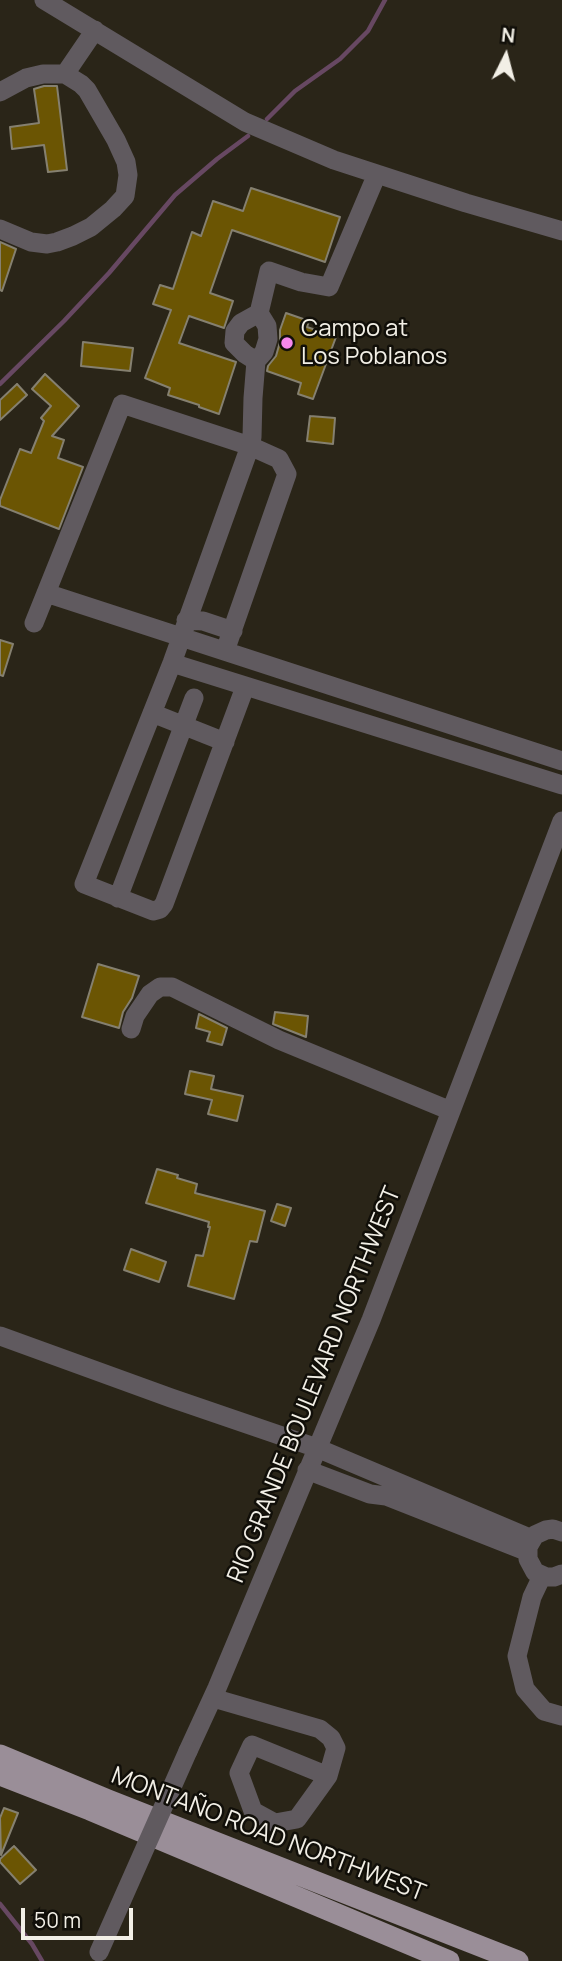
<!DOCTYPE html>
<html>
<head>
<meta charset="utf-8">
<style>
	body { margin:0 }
	#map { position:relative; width:562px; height:1961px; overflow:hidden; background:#2a2518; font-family:Manrope,sans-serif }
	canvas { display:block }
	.north { position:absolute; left:471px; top:21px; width:70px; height:70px; -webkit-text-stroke:5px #110f09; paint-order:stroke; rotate:6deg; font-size:19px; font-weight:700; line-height:28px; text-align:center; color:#f2efe6 }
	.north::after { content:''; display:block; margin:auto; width:24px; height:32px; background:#f2efe6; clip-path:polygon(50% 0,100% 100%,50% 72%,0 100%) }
	.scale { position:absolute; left:21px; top:1908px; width:112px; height:32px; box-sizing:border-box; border:4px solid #f2efe6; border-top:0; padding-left:9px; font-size:21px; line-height:24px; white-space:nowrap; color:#f2efe6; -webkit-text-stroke:5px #110f09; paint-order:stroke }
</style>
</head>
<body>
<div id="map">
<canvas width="562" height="1961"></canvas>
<div class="north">N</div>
<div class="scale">50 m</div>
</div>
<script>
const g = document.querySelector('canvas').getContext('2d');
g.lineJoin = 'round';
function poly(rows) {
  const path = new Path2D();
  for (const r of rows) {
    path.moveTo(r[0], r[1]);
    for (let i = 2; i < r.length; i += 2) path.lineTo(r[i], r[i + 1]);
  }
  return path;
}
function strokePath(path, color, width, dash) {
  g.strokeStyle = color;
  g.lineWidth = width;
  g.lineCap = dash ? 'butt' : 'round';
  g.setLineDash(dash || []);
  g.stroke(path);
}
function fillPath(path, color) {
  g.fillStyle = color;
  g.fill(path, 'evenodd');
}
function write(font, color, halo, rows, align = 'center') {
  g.font = font + ' Manrope,sans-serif';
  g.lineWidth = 5;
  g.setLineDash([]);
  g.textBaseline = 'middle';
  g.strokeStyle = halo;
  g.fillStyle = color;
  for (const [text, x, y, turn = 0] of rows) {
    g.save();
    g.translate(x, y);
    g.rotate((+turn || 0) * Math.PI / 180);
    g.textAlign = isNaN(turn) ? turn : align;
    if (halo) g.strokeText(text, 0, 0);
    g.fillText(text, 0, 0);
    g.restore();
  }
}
const stream = poly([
	[267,119,295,91,340,59,368,31,385,0],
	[0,384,64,321,109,273,175,195,217,159,248,136],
	[0,1904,32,1944,42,1961]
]);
const building = poly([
	[44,86,57,86,67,170,48,172,44,145,12,149,10,127,39,123,34,89,44,86],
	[251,188,340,217,325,262,232,230,210,293,233,301,224,328,189,316,179,343,236,362,219,414,199,407,199,405,168,395,170,388,145,378,171,310,153,304,160,285,173,289,192,232,201,236,213,201,243,211,251,188],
	[0,242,16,249,2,291,0,290,0,242],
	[286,313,309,321,307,327,336,337,313,399,298,394,301,383,267,371,268,366,276,356,280,342,280,330,286,313],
	[83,342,133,348,130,371,81,366,83,342],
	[45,374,79,406,52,436,64,440,58,458,83,467,59,529,0,506,0,500,20,449,31,453,44,421,41,418,51,406,32,389,45,374],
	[17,384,27,395,0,420,0,400,17,384],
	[310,416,335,418,333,444,307,441,310,416],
	[0,640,13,644,3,676,0,675,0,640],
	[98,964,139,976,132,998,123,1012,119,1028,82,1017,98,964],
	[275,1012,308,1016,306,1037,273,1024,275,1012],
	[199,1014,227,1028,222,1045,207,1041,210,1032,196,1028,199,1014],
	[190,1071,214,1076,211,1089,243,1096,237,1121,208,1114,212,1100,185,1094,190,1071],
	[157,1169,178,1175,177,1178,197,1184,195,1193,265,1211,257,1242,250,1241,234,1299,188,1286,196,1255,203,1256,210,1227,208,1227,209,1222,146,1203,157,1169],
	[277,1204,291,1208,285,1226,271,1221,277,1204],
	[131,1249,166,1262,159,1282,124,1270,131,1249],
	[4,1808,18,1813,1,1855,0,1818,4,1808],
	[14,1846,36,1870,20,1884,0,1862,0,1859,14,1846]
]);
const minor = poly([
	[44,0,245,122,334,160,466,203,562,231],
	[0,92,26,78,43,74,65,74,95,30],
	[0,229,31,242,47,244,57,242,73,236,91,227,113,209,125,196,128,175,126,162,116,140,87,90,81,84,65,74],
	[256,361,245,354,234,343,235,331,241,323,259,313],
	[46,593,562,761],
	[186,620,203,621,233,631],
	[34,623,122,404,250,446,279,459,287,474,225,651],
	[172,663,562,785],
	[245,687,164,904,160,909,153,911,84,884,172,663,250,446,252,437,253,398,256,361,264,352,268,339,267,326,259,313,269,271,301,282,329,287,377,174],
	[152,713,225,742],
	[118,898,194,698],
	[131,1029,135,1016,150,994,160,987,172,987,279,1040,451,1111],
	[0,1336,171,1398,317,1448,532,1539],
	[307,1470,370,1494,386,1496,528,1552],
	[562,1532,553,1529,546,1530,535,1535,528,1547,528,1559,535,1572,546,1577,554,1577,562,1574],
	[542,1576,532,1597,517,1656,525,1689,544,1711,562,1716],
	[213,1698,320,1729,331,1738,336,1748,328,1776,297,1819,275,1823,253,1811,239,1773,252,1745,328,1776],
	[188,1751,217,1688,371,1320,562,821]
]);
const major = poly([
	[0,1755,108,1800,518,1961],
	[0,1775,90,1810,449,1961]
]);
const minorBridge = poly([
	[99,1952,188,1751]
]);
const markers = [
	[287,343,7,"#f788ec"]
];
const poiNames = [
	["Campo at",301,329],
	["Los Poblanos",301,357]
];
const streetNames = [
	["RIO GRANDE BOULEVARD NORTHWEST",315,1385,-68],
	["MONTAÑO ROAD NORTHWEST",268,1835,21]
];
strokePath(stream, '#674862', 4.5);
fillPath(building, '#6b5503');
strokePath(building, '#858070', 2);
strokePath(minor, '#605a5f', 19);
strokePath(major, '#9a8e98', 21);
strokePath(minorBridge, '#605a5f', 19);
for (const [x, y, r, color] of markers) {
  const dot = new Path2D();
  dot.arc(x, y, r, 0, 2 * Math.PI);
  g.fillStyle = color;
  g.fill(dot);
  strokePath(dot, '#110f09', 2.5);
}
write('24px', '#f2efe6', '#110f09', poiNames, 'left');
write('24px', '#f2efe6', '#110f09', streetNames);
</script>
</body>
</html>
